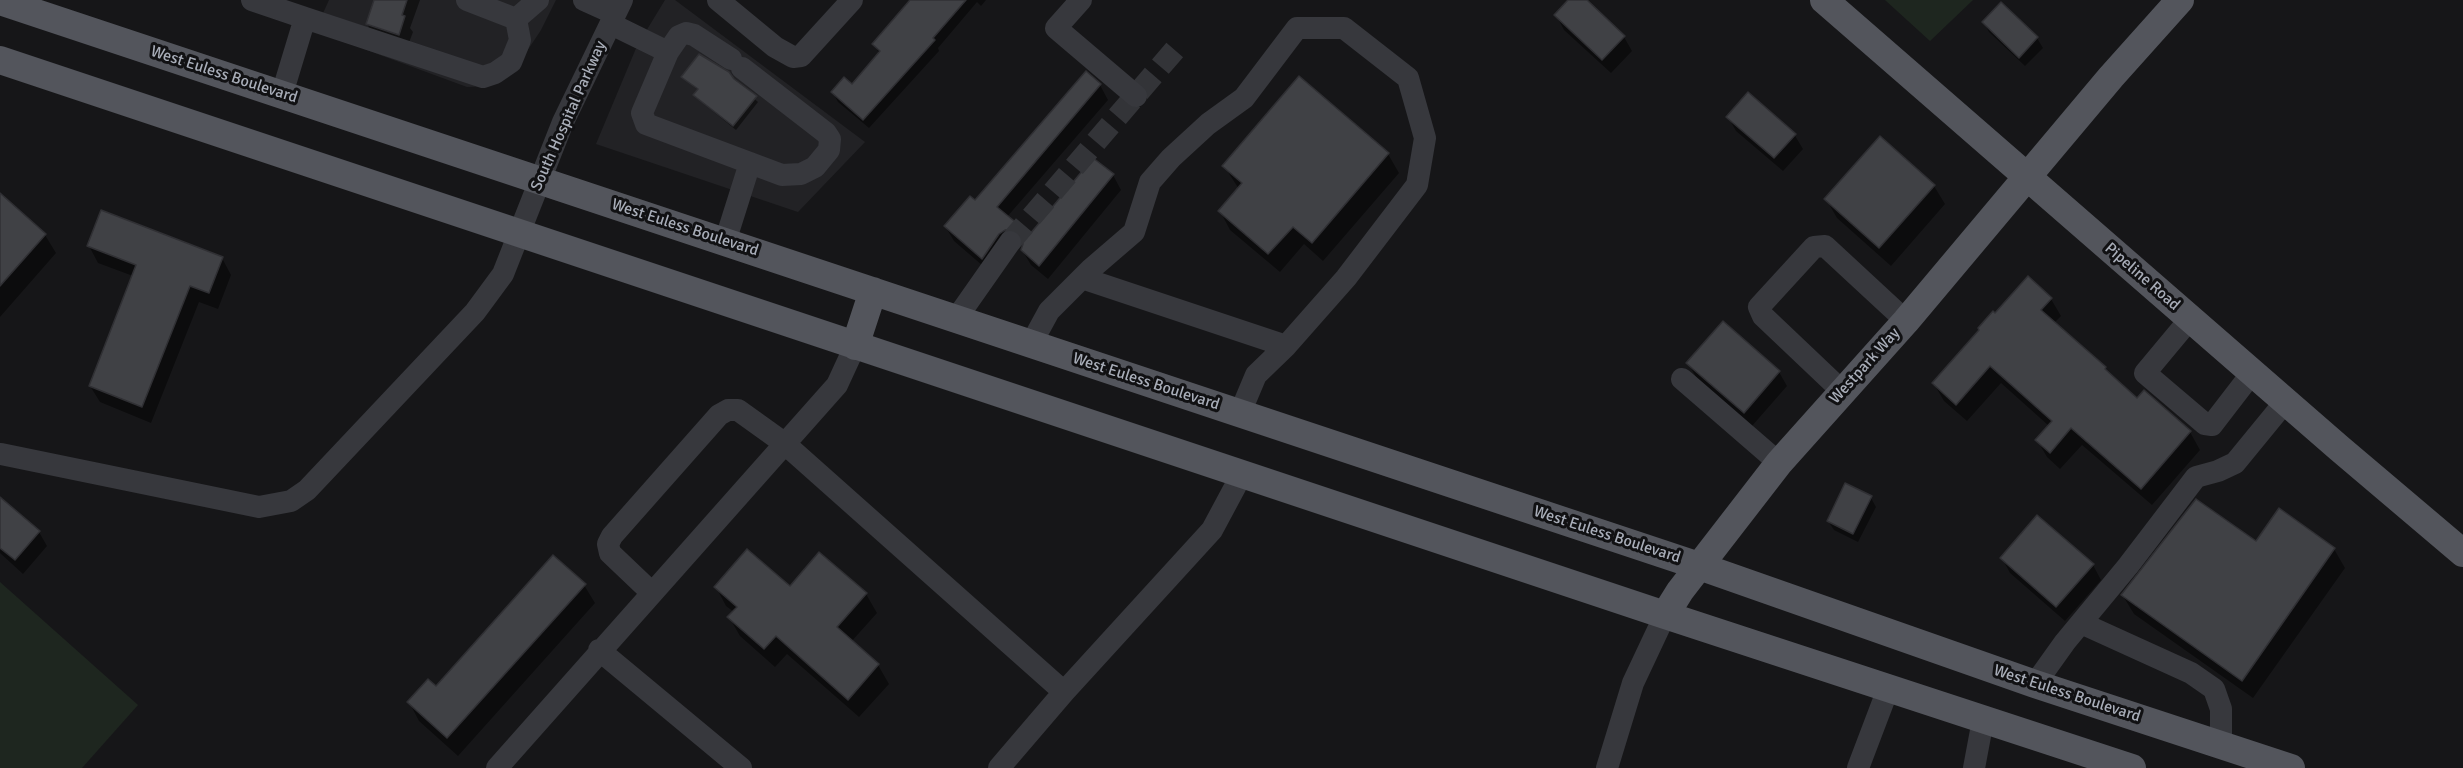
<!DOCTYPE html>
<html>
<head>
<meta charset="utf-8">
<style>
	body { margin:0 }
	canvas { display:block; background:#161618 }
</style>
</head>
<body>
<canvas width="2463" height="768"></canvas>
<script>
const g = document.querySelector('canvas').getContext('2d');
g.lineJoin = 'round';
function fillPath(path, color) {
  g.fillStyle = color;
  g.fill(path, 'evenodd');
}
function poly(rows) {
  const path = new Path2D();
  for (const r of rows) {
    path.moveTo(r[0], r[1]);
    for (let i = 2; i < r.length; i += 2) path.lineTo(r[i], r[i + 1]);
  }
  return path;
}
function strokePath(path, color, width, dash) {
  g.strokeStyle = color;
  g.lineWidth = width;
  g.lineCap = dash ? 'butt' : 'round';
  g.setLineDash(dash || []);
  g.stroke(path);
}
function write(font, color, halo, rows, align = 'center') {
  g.font = font + ' Signika,sans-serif';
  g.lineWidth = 6;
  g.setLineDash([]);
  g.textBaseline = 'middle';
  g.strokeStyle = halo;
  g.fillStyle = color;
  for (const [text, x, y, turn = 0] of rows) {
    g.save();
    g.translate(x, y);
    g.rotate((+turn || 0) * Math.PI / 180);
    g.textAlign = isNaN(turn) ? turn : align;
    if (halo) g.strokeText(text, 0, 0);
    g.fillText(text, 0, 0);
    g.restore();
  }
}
const built = poly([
	[329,0,556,0,541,30,519,63,489,86,467,87,315,31],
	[665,0,675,0,865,142,798,212,596,144,637,46]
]);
const green = poly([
	[1885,0,1973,0,1930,41],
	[0,582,138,705,82,768,0,768]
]);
const shadow = poly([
	[376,0,420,0,410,28,413,32,407,48,375,38,367,24],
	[911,0,986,0,981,6,977,2,938,48,939,51,869,128,838,102,833,92,852,86,879,53,874,44],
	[1570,0,1584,0,1624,37,1632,51,1611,73,1564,30,1556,15],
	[2001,4,2037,38,2043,48,2025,66,1989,32,1984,22],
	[1086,73,1100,85,1108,100,1007,217,1030,236,1113,175,1121,190,1048,279,1031,265,1022,250,1025,244,1020,242,990,272,954,241,945,226,975,202],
	[683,77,733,80,758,102,736,130,698,99,695,95,699,91],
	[1728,117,1794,134,1803,149,1783,171,1736,131],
	[1388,154,1399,173,1323,261,1304,244,1280,272,1230,230,1220,211,1239,189,1224,166],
	[1934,186,1945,204,1891,266,1837,218,1826,199],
	[0,195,45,235,56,253,0,317],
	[89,246,222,258,231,275,218,309,199,302,151,423,100,402,90,386,133,276,98,263],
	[2051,299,2061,316,2054,323,2137,400,2144,392,2190,432,2200,450,2152,505,2082,445,2060,469,2047,457,2037,440,2049,426,2001,383,1967,421,1944,401,1934,384,1995,315],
	[1688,363,1779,372,1787,386,1752,426,1696,377],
	[1871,498,1876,507,1858,542,1834,530,1828,521],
	[0,499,39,532,47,546,23,574,0,553],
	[2257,543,2334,549,2345,568,2253,698,2134,614,2123,596],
	[2002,558,2093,565,2101,580,2065,621,2010,573],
	[584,585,595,603,458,756,419,721,409,702,436,689],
	[716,587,790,588,866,594,877,613,851,642,878,665,889,684,859,717,787,654,775,667,740,636,729,617,734,612,726,606]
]);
const building = poly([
	[374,0,407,0,402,15,405,16,399,35,366,24,374,0],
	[910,0,966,0,933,38,935,40,863,120,831,92,844,77,852,84,880,51,872,44,910,0],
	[1568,0,1587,0,1625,36,1602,60,1554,15,1568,0],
	[2001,2,2038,37,2019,58,1982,22,2001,2],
	[699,54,729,72,734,79,757,96,733,126,693,95,698,89,681,77,699,54],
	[1086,71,1101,84,997,207,1030,234,1093,158,1114,174,1039,266,1021,250,1023,244,1022,237,1018,231,1012,229,1005,230,999,234,982,259,944,226,970,196,975,200,1086,71],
	[1299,76,1389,153,1312,243,1293,227,1268,254,1218,211,1242,183,1222,166,1299,76],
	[1748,92,1796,134,1774,158,1726,117,1748,92],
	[1880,136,1935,185,1879,248,1824,199,1880,136],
	[0,193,46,234,0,286,0,193],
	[101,210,223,257,209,293,190,286,142,407,89,386,136,265,87,246,101,210],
	[2028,276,2052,298,2041,310,2106,367,2105,369,2137,398,2144,390,2191,431,2141,489,2071,428,2050,453,2035,440,2052,421,1990,366,1956,405,1932,383,1979,330,1978,328,1993,311,1995,313,2028,276],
	[1723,321,1780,371,1744,413,1686,363,1723,321],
	[1845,483,1872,496,1853,534,1827,521,1845,483],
	[0,497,40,531,15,560,0,548,0,497],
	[2196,499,2256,541,2279,508,2335,548,2242,681,2121,595,2196,499],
	[2037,515,2094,564,2056,607,2000,558,2037,515],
	[747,549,790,586,819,552,867,593,837,627,879,664,848,700,776,636,764,649,727,617,737,607,714,587,747,549],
	[553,555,586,584,447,738,407,702,428,679,436,686,553,555]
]);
const minorTunnel = poly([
	[1010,242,1179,45]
]);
const minor = poly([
	[252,0,305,18,282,94],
	[467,0,516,19,538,0],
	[584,0,615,14],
	[718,0,775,47,793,57,801,56,852,0],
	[1081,0,1056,28,1136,96],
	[305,18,483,77,495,73,511,62,520,40,516,19],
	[611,24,668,52,679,36,686,33,694,35,731,59],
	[668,52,642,113,646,124,782,175,801,174,815,167,829,150,830,139,826,133,742,68],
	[725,242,750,163],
	[1082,278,1286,346],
	[956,319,1010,242],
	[2190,319,2145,373,2205,424,2212,425,2252,373],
	[1031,344,1049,311,1091,269,1134,232,1150,182,1171,158,1208,124,1244,98,1297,28,1344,28,1408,78,1425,138,1417,185,1346,278,1286,346,1256,375,1240,413],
	[1682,379,1779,463],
	[1842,391,1763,316,1759,307,1814,247,1825,246,1906,321],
	[1,454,259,507,291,501,307,490,475,312,503,274,563,122,622,0],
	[651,592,610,553,608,544,612,536,719,415,728,410,738,410,784,443,1064,692,1212,530,1242,474],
	[2081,623,2191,673,2214,689,2221,709,2221,745],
	[599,650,741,768],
	[2035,684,2065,642,2128,566,2196,477,2218,471,2235,463,2285,402],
	[497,768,837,385,855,346],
	[999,768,1064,692],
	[1607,768,1633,683,1665,615],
	[1858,768,1888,689],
	[1974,768,1983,720]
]);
const major = poly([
	[1824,0,2339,448,2463,553],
	[0,1,1699,566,2035,684,2291,768],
	[0,60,1665,615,2132,768],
	[855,346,873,291],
	[1665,615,1680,591,1779,463,1906,321,2111,77,2180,0]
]);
const streetNames = [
	["West Euless Boulevard",224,75,18],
	["South Hospital Parkway",569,116,-66],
	["West Euless Boulevard",685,228,18],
	["Pipeline Road",2142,277,41],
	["Westpark Way",1865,366,-48],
	["West Euless Boulevard",1146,382,18],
	["West Euless Boulevard",1607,535,18],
	["West Euless Boulevard",2067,694,18]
];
fillPath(built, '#222225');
fillPath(green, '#1e261f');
fillPath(shadow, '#0007');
fillPath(building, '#404145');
strokePath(building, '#303034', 1.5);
strokePath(minorTunnel, '#333438', 22, [22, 11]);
strokePath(minor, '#37383d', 22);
strokePath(major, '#53555c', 28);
write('16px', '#a8adb8', '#111113', streetNames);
</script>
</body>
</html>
